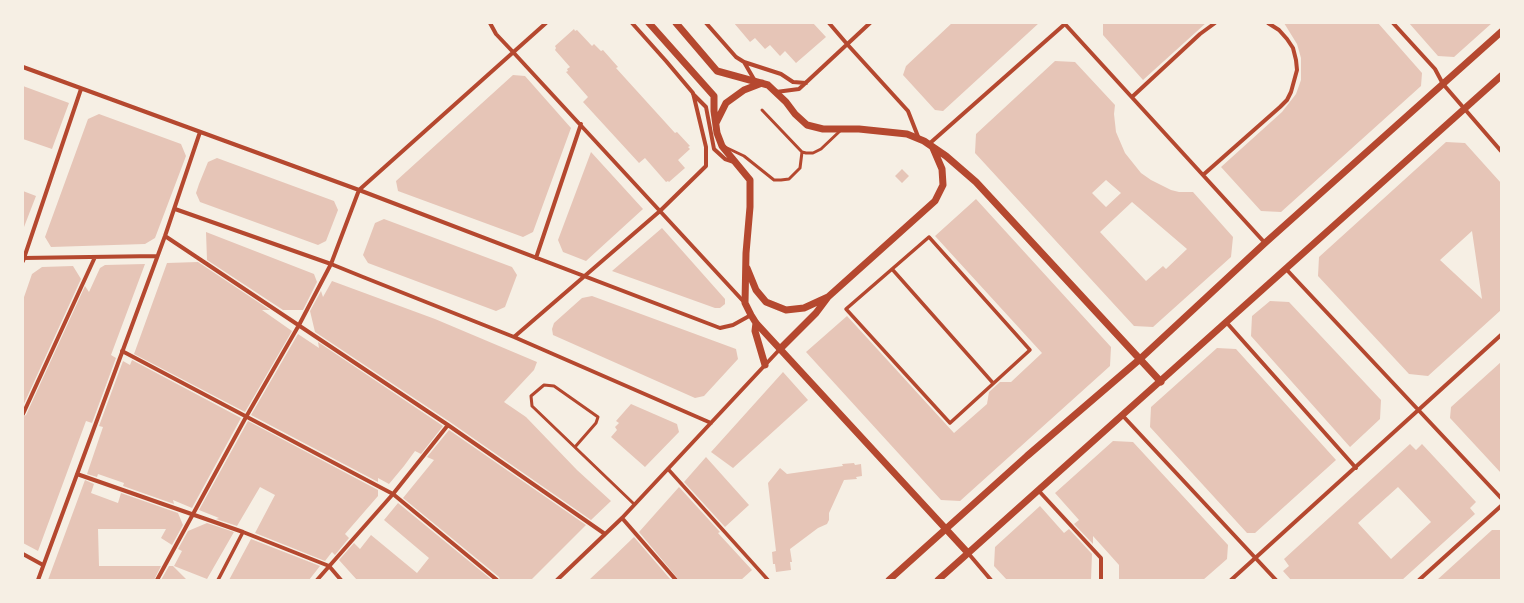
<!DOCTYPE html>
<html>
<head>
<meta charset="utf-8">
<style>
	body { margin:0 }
	#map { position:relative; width:1524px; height:603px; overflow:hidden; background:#f6efe4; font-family:"Nunito Sans",sans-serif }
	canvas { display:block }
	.frame { position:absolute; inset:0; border:24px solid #f6efe4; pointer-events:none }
</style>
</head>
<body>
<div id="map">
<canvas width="1524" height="603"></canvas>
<div class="frame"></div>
</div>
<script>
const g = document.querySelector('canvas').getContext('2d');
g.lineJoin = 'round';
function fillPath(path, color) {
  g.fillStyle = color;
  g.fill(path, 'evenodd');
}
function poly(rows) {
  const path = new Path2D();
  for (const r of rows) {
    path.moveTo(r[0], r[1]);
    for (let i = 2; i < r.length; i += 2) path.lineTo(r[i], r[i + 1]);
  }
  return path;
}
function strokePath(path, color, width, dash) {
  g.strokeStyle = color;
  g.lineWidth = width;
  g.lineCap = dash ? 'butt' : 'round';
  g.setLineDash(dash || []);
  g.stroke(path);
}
const building = poly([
	[734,23,813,23,826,37,796,63,785,51,780,56,770,45,765,49,755,38,750,42],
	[952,23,1039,23,943,111,935,110,903,75,906,66],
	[1103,23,1206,23,1143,80,1103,35],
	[1284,23,1378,23,1422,73,1421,86,1281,212,1261,211,1221,167,1282,112,1296,94,1301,80,1301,58,1297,44],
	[1409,23,1492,23,1454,57,1438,56],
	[574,29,575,31,577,30,592,46,594,44,601,51,603,50,618,67,616,68,675,133,677,132,690,146,688,147,690,149,678,160,685,168,669,182,668,181,666,182,645,158,639,163,583,102,588,97,566,72,568,71,567,69,570,67,555,50,556,48,555,46],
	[1055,61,1075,62,1115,105,1114,114,1116,132,1125,153,1141,173,1151,180,1171,190,1179,192,1193,192,1233,237,1231,257,1153,327,1134,326,975,153,976,134],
	[1106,180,1121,193,1106,207,1092,193],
	[1132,202,1187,249,1166,269,1163,266,1146,281,1100,232],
	[513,75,525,76,571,128,533,232,523,237,398,191,396,181],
	[23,86,69,103,52,149,23,139],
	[99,114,181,144,186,156,155,238,145,244,51,247,45,237,88,119],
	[1446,142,1465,143,1501,183,1501,310,1428,376,1409,374,1318,276,1319,257],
	[1472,231,1482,299,1440,260],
	[591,152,643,209,586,261,563,252,558,240],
	[217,158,334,201,338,210,326,241,318,245,200,202,196,193,199,184,208,162],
	[902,169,909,176,902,183,895,176],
	[23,191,36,196,24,227,23,227],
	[976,199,1111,347,1110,366,960,501,941,500,806,352,847,316,954,433,987,404,989,392,1000,382,1011,382,1042,353,935,236],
	[384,219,512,267,517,275,505,307,496,311,368,263,363,255,375,223],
	[662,228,725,299,725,304,720,308,715,308,612,271],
	[206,232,314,274,317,282,303,310,283,310,207,260],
	[198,262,270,310,262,310,292,331,245,412,134,354,167,263],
	[145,264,111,355,116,358,92,423,86,421,38,551,23,543,23,417,26,415,85,286,89,292,100,268,105,265],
	[73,266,81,279,23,406,23,300,32,274,42,267],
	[332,281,435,319,537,362,534,370,504,402,526,417,577,470,611,501,591,520,450,422,315,332,310,311,321,291,323,297],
	[592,296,736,349,738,359,704,396,695,398,553,335,552,329,554,323,582,298],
	[1270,301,1289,302,1381,400,1380,419,1350,447,1251,336,1252,316],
	[298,334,319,348,318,342,443,426,421,454,415,451,404,466,389,484,378,478,378,482,251,415],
	[1217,348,1236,349,1336,460,1255,533,1247,533,1150,427,1151,407],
	[132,360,241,418,192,508,173,500,174,504,123,486,124,483,98,474,97,477,87,474,103,427,99,426,123,361,130,365],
	[1501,362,1501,473,1450,418,1451,407],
	[783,372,808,400,733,468,711,452],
	[631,404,677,424,679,432,645,467,611,437,617,430,615,427,619,423,616,421],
	[248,421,378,490,378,496,345,534,349,538,335,555,332,552,325,561,255,533,275,495,260,487,237,526,216,519,219,518,199,510],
	[449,430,586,525,531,580,500,580,499,577,403,498,434,460,427,457],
	[1113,441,1133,442,1228,545,1227,559,1203,580,1119,580,1119,565,1093,536,1093,544,1074,524,1079,520,1055,493],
	[1410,444,1416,450,1422,444,1476,502,1470,508,1475,514,1402,580,1291,580,1283,571,1289,566,1284,559],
	[1398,487,1431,522,1391,559,1358,523],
	[706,457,749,505,725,527,684,482],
	[854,463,855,465,861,464,862,476,856,477,857,479,844,480,829,513,829,520,827,524,818,528,790,549,792,562,790,562,791,570,776,572,775,564,773,564,772,552,776,551,768,483,780,468,787,474,843,466,842,464],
	[85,480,94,484,91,493,118,503,121,493,178,513,183,525,172,545,161,538,166,529,98,529,99,566,161,566,154,580,48,580],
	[679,487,720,532,718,533,752,570,741,580,679,580,639,532],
	[398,503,492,580,357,580,339,560,354,543,360,549,371,535,417,573,429,558,384,520],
	[1040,506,1064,533,1069,529,1092,554,1091,580,1007,580,994,566,995,547],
	[207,523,234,532,207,579,174,566,182,551,178,549,188,531],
	[1492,530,1501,530,1501,580,1437,580],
	[634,537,671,580,589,580,606,564],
	[251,539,320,566,309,580,229,580],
	[169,566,173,566,187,580,161,580]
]);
const service = poly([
	[762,110,802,152,806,153,813,153,821,149,840,131],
	[725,147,744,156,774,180,781,180,789,179,800,168,802,152],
	[575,447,596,423,598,417,554,386,544,385,531,396,532,406,634,504]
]);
const pedestrian = poly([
	[929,237,1030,350,950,423,846,309,929,237],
	[892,269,993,383],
	[668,469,768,580],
	[218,580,243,532]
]);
const minor = poly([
	[490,23,496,34,513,52,744,302],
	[706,23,736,57,744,62,781,74,793,82,806,83],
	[829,23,847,44,908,111,919,139],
	[1064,23,1265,243],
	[1393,23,1435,69,1443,84,1501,151],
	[744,62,755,81],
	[23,67,359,190,720,328,733,325,751,315],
	[776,92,799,89,870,23],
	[693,94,706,107,714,149,725,159,734,162],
	[1132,97,1200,34,1215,23],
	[929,144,1066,23],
	[1203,175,1280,107,1287,100,1291,92,1297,70,1296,60,1293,48,1287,39,1279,30,1268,23],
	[175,209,331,264,363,277,514,337,711,423],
	[165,236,448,425,605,534],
	[23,258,157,256],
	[536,258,581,124],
	[23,261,81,89],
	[1286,269,1501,498],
	[1227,323,1356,468],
	[514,337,660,211,706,166,706,147,693,93,666,61,632,23],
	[122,351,393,494,497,580],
	[23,414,95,257],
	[1123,416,1276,580],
	[77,474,243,532,329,566,341,580],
	[1038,490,1101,558,1101,580],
	[622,518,676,580],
	[968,553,991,580],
	[23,554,43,565],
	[38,580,165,236,200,132],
	[157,580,246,417,299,325,331,264,359,190,546,23],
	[317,580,393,494,448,425],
	[557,580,622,518,780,349],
	[1231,580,1501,335],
	[1419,580,1501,506]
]);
const tertiary = poly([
	[649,23,714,96,714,111,717,133,722,146,750,180,750,207,746,253,745,303,751,315,756,323,968,553],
	[676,23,717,71,768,85,786,102,795,114,807,125,823,129,859,129,907,134,924,141,946,156,976,182,1161,382],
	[716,123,726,103,744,90,762,83],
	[747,268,756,290,766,302,786,310,804,308,828,297,935,201,943,185,942,169,933,148],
	[756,323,755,331,765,365],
	[781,348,816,313,828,297],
	[889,580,1027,456,1140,359,1265,243,1501,32],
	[938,580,1501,76]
]);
fillPath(building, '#e6c5b7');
strokePath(service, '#b5482f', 3);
strokePath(pedestrian, '#b5482f', 3.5);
strokePath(minor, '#b5482f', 4);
strokePath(tertiary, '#b5482f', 7);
</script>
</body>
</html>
